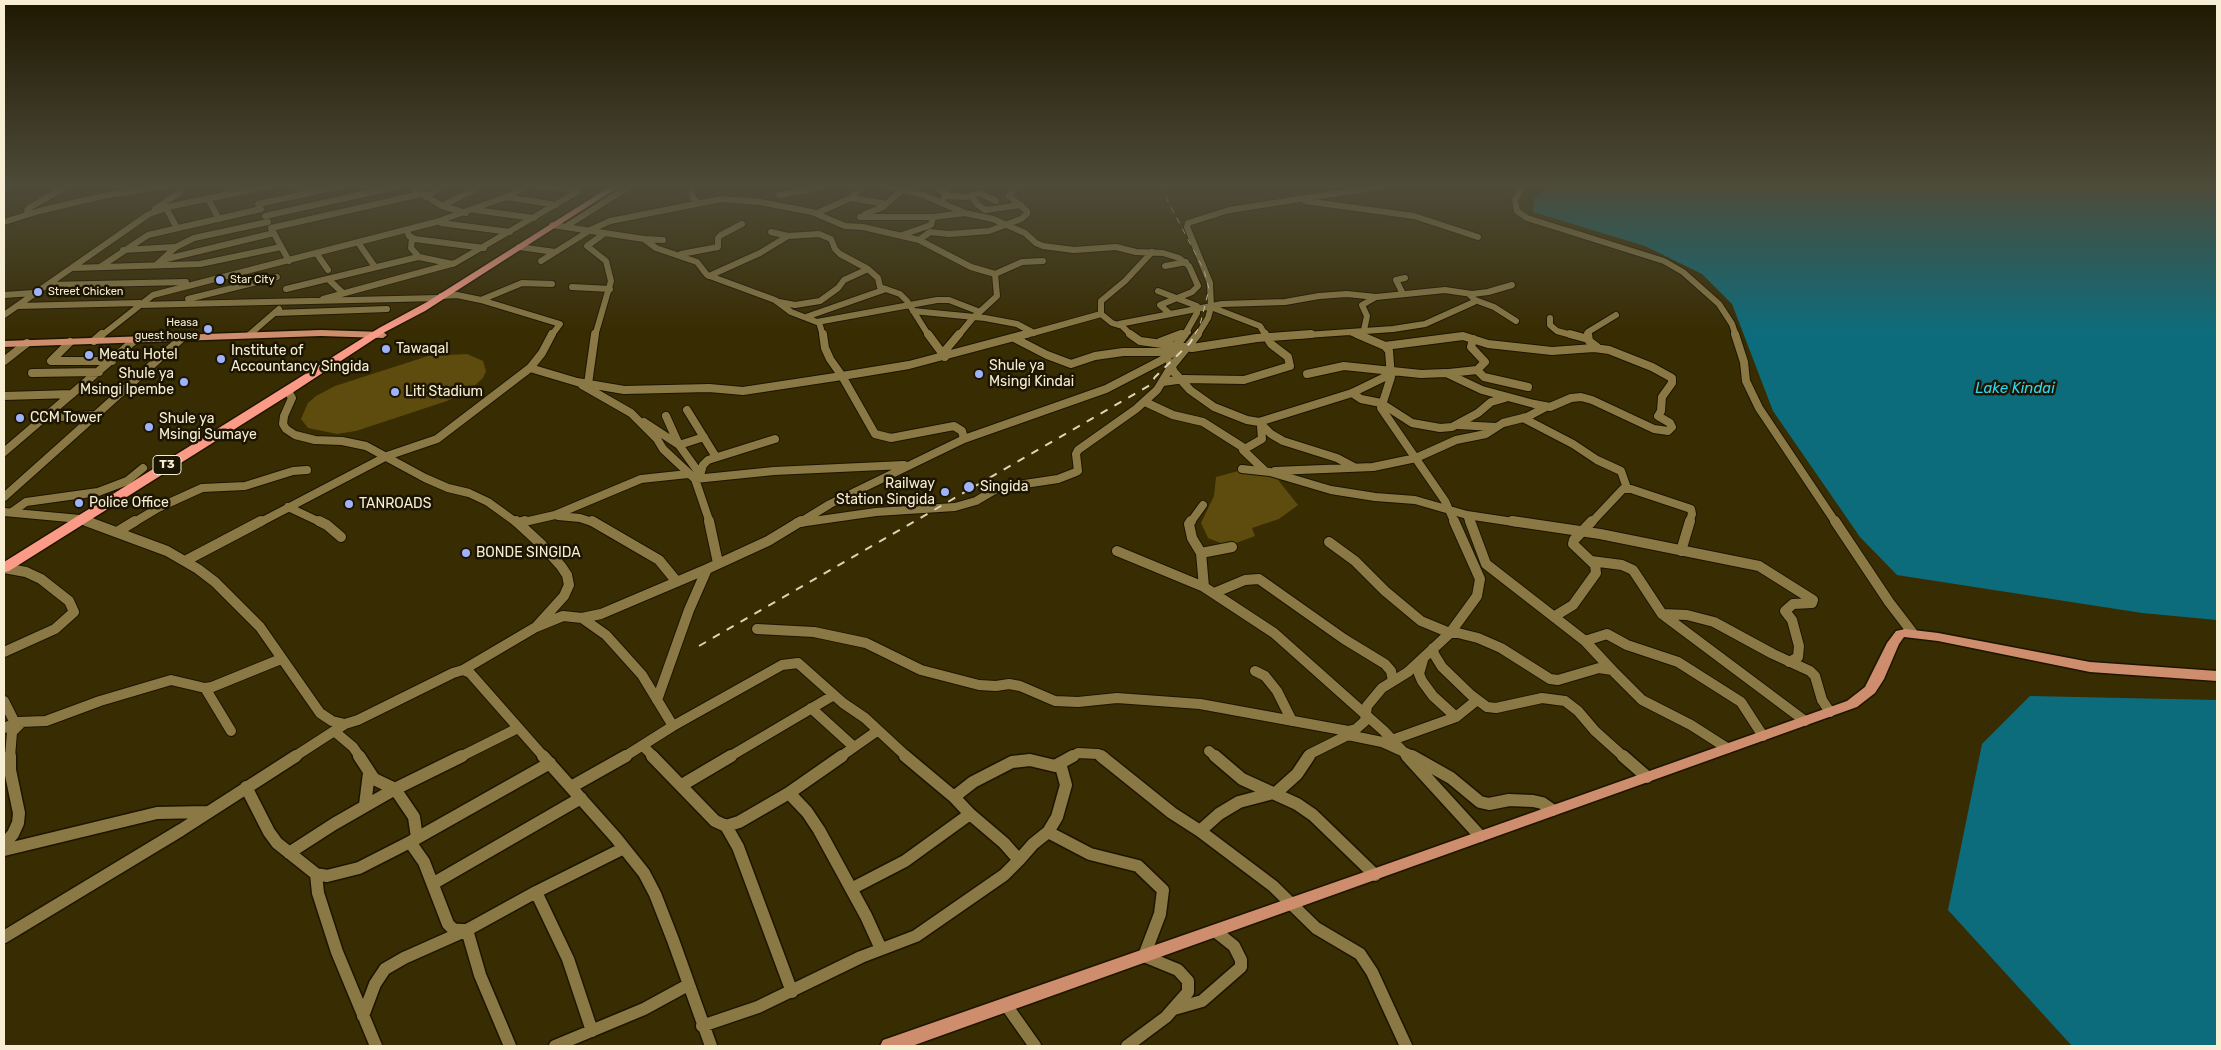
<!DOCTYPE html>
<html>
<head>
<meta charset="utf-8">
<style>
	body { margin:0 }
	#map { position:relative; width:2221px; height:1050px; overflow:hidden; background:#382c02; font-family:Rubik,sans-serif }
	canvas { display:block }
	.frame { position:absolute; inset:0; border:5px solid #f7eed3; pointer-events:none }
</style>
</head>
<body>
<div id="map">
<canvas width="2221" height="1050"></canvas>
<div class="frame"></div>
</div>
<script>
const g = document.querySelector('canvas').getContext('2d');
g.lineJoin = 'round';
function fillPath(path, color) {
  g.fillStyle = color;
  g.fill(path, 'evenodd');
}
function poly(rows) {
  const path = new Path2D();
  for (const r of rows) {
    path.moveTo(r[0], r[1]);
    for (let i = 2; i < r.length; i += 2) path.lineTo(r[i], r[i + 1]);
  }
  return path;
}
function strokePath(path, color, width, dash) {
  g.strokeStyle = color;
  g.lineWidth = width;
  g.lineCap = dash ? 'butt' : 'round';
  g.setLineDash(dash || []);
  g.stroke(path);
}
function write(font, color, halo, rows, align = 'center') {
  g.font = font + ' Rubik,sans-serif';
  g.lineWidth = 5;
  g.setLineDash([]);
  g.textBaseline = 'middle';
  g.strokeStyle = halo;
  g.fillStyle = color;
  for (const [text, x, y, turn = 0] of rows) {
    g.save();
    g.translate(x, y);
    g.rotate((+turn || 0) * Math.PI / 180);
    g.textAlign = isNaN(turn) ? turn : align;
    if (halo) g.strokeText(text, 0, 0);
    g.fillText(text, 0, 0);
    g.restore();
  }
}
const green = poly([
	[467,354,483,361,486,371,483,378,472,388,447,401,356,431,337,434,308,428,301,419,308,403,316,396,335,386,428,356],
	[1242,470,1275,476,1298,505,1279,519,1252,528,1255,536,1228,546,1208,538,1201,523,1214,496,1216,477]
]);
const water = poly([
	[1551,186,2217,186,2217,620,2142,613,1897,575,1860,537,1773,411,1732,304,1702,274,1645,246,1533,212,1533,199],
	[2030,696,2217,700,2217,1046,2072,1046,1948,910,1982,744]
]);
const minorFar3 = poly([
	[293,186,308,193],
	[410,186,442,206,466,213],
	[690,186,693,198,698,203],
	[886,186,921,194,965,213,993,219,1025,233,1036,243,1043,246,1074,250,1116,247,1136,252,1163,253,1179,258,1189,266,1198,286,1192,292,1160,305,1170,314],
	[939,186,938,189,948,195,944,198],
	[1523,186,1515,200,1517,211,1527,218,1664,261,1683,272,1719,304,1732,324,1736,336],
	[779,195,826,186],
	[971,195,977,204,985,210,1021,205],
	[948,196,967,197,979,193,996,201],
	[426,197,443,186],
	[506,197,556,205],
	[851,198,886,204],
	[208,199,219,219],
	[1305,201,1414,216,1478,237],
	[258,204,341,186],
	[442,206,481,186],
	[166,208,177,228],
	[155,209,179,193,182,189,181,186],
	[475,210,534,218],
	[30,212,27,211,29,208,67,186],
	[817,213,851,198,863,186],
	[865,214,883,207,905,187],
	[265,216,400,186],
	[860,217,933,217,965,213],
	[4,222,39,211,103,196,164,186],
	[441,223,510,232],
	[552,225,644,239,656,248,697,262,707,275,775,300,791,312,817,322,937,300,949,300,980,312],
	[565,227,630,186],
	[271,228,421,194],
	[271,228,289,261],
	[407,230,409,236,415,239,484,248],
	[588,231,610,221,721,199,760,202,812,212,845,226,863,227,919,240,971,267,995,274,997,296,972,319,958,336],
	[902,235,931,225,933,217],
	[788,236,819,234,831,239,835,249,840,254,868,269,878,278,880,287,900,294,907,301,929,336],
	[412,238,411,248,419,257,453,264],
	[644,239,663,240],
	[919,240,930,232,949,234,989,231,1021,219,1027,214,1027,211,1009,196,1017,186],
	[359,244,375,267],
	[519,247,555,252],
	[123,250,175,247],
	[317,254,328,270],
	[681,254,718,247,718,238,721,235,742,224],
	[162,260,274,233],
	[541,261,589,231],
	[156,265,176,247,194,238,268,222],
	[1165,266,1186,262],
	[100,267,148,235,261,209],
	[72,268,200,264,281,247],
	[995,274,1022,262,1043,261],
	[709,276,760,253,788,236,771,232],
	[328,279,343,293],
	[47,285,186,282],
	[572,287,610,289],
	[286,289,418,257],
	[1158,291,1197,306,1197,313,1184,336],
	[1403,294,1396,280,1405,278],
	[4,295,33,293],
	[441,296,457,295,481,300,560,324,551,336],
	[188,299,277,277],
	[323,299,455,263,577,192,575,190,538,186],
	[481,300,522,283,552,284],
	[1475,300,1494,307,1516,321],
	[779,302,795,305,820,301,838,288,844,280,868,269],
	[138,305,438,298],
	[17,306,140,303],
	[1211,307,1260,326,1266,336],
	[913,311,985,318,1017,324,1034,333],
	[275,313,387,309],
	[1101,314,1112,323,1122,326,1132,336],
	[4,315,149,214,172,206,269,186],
	[806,317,886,289],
	[1550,318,1550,325,1557,331,1575,336],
	[819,322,823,336],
	[1119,324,1222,304,1285,302,1319,296,1347,294,1376,297,1445,290,1472,294,1488,292,1512,285],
	[1364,330,1367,316,1362,305,1376,297],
	[1350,332,1360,336],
	[249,335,279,309],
	[101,336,153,295,436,222,506,197,527,186],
	[595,336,611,281,606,261,587,246,605,233],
	[1022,336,1101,314,1101,301,1125,281,1152,252],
	[1178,336,1188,332],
	[1197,336,1208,318,1211,307,1210,283,1187,227,1188,223,1229,210,1384,186],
	[1292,336,1393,329,1425,324,1474,302,1475,300,1469,294],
	[1588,336,1588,332,1616,315]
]);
const minorFar2 = poly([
	[823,334,825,348,830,359,842,376,909,365,1026,334],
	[928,334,945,357],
	[1130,334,1140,341,1192,348,1257,338,1311,334],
	[1357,334,1385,346,1389,351,1391,377,1381,408,1445,501,1455,523],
	[1570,334,1588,339],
	[1588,334,1589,341,1597,347,1594,348],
	[1735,334,1744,362,1746,381,1759,408,1836,523],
	[1014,338,1047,355,1071,364,1095,356,1123,352,1175,352],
	[1473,339,1471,347,1485,362,1477,370],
	[94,341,102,334],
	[70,342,51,361,112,361],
	[1160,342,1181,334],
	[1176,346,1185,334],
	[943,353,959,334],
	[4,361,27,343],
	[1170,363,1174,372,1190,390,1214,407,1247,420,1259,422,1271,434,1283,441,1337,458,1354,467],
	[530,368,577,382,624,390,709,388,743,391,842,376,875,434,891,438,954,426,962,431,964,439],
	[32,373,99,372],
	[1449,373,1477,370,1484,377,1528,387],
	[1307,374,1344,366,1421,374,1446,373,1482,390,1534,404,1550,407,1571,398,1581,397,1592,400,1654,429,1668,431,1672,427,1670,423,1658,416,1661,411,1662,397,1672,383,1672,378,1652,367,1609,350,1594,348,1552,351,1488,344,1463,336,1385,346],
	[1163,382,1184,379,1244,380,1290,366,1288,357,1271,344,1265,334],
	[588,384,595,334],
	[582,385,631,413,657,439,663,449,695,479,710,523],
	[288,391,292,398,284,416,283,424,286,429,295,435,315,440,342,441,366,446,425,478,448,488,469,493,488,502,517,523],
	[1352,393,1361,399,1381,403,1412,423,1440,428,1452,427,1478,413,1491,402,1505,398],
	[4,396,72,394],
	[1145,402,1173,415,1203,422,1244,448],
	[687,410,716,457],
	[666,416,679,445,702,477],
	[45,418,94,415],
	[1523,418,1573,444,1597,460,1621,471,1627,488],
	[644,422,679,445,704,437],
	[1259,422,1352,393,1391,374],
	[1457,425,1496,427],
	[1261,426,1262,439,1243,450,1264,470],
	[4,452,136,339],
	[1242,469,1270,472,1331,490,1375,497,1415,500,1467,515,1470,523],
	[1275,471,1373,467,1416,458,1456,440,1486,434,1503,423,1527,417,1546,407],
	[700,475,703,465,708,460,775,439],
	[695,479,774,471,904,465],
	[4,497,182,338],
	[288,507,322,523],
	[4,512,80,519,90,523],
	[12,512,26,502,98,492,127,481,143,468],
	[1467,515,1520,523],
	[558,516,580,518,595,523],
	[133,523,158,508,202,488,245,486,293,471,307,470],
	[259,523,387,456,437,439,530,368,542,353,552,334],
	[520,523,555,515,641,479,688,474],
	[799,523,876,512,955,507,976,501,998,488,1058,479,1076,472,1078,471,1076,454,1078,450,1136,409,1157,390,1171,367,1198,334],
	[799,523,830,504,964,439,1106,389,1162,360,1182,347],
	[1190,523,1203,505],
	[1591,523,1623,489,1631,489,1691,509,1692,514,1689,523]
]);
const minorFar1 = poly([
	[86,521,167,551,198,569,215,582,260,627,320,713,332,721,345,724,358,720,453,673,463,670,470,673,544,757],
	[319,521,327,525,341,537],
	[516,521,542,545,561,566,567,575,569,585,564,596,536,627],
	[592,521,659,560,677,582],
	[709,521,718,563],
	[1191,521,1189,524,1192,538,1201,553,1204,587],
	[1470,521,1486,564,1585,641,1612,670],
	[1512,521,1600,534,1759,566,1813,600,1812,603,1793,604,1785,611,1792,620,1799,646,1798,657,1789,662],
	[1835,521,1889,602,1912,632],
	[518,523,525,521],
	[797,523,805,521],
	[117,532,135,521],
	[1329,542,1355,561,1385,591,1421,621,1450,633,1477,596,1480,579,1454,521],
	[1117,551,1204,587,1274,633,1384,731,1408,757],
	[1681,551,1690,521],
	[1201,553,1232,547],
	[185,561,261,521],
	[1591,561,1622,565,1633,570,1662,614,1805,721],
	[4,568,26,572,41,579,69,601,74,612,55,629,4,652],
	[1214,593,1245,580,1259,579,1344,639,1385,664,1391,671,1393,681],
	[1662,614,1687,615,1714,622,1773,654,1810,671,1815,676,1822,700,1830,712],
	[1555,616,1573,605,1596,573,1595,565,1573,544,1574,540,1592,521],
	[582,618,601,614,707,569,768,541,801,521],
	[757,629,814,632,866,643,921,670,979,685,996,686,1009,684,1020,686,1055,701,1078,702,1117,698,1200,704,1348,731,1356,729,1365,721,1367,706,1382,688,1408,672,1450,633,1458,633,1478,638,1501,648,1550,679,1558,680,1599,668,1612,670,1642,700,1691,725,1727,748],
	[1585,641,1607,634,1627,645,1678,662,1741,702,1763,736],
	[1433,648,1434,654,1442,667,1471,695,1487,707,1496,708,1542,698,1565,701,1578,711,1595,731,1624,757],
	[1423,660,1419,674,1422,681,1433,696,1456,717],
	[463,670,536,627,563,616,582,618,606,635,642,675,673,726],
	[1255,671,1265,676,1277,691,1292,721],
	[205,688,231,731],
	[657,700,689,610,707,569],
	[4,701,15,723],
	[811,708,854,747],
	[4,728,19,722,46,721,100,701,171,680,205,688,212,687,281,659],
	[334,731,353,747,360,757],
	[1392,740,1456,717,1477,700],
	[643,746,654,757],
	[1209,751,1216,757],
	[10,757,12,732,22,722],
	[294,757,345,724],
	[460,757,518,728],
	[624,757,673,726,782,665,798,663,843,703,865,718,907,757],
	[729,757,834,695],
	[840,757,877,731],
	[1071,757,1078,753,1098,754,1104,757],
	[1308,757,1310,754,1348,735,1382,742,1415,757]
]);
const minor = poly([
	[359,756,374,779,395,789,462,756],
	[543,756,616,838,644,873,655,894,673,940,711,1046],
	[652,756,715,821,726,826,739,822,789,793,842,756],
	[1101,756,1172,813,1200,831,1273,886,1316,928,1360,954,1372,972,1406,1046],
	[1215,756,1242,779,1297,804,1313,815,1375,875],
	[1407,756,1480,836],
	[1412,756,1451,778,1480,802,1489,804,1509,800,1533,801,1542,803,1552,810],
	[1623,756,1647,777],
	[682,785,731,756],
	[246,787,269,832,277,843,316,874,327,876,359,868,410,842,550,763],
	[571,787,626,756],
	[789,793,807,812,819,830,866,916,881,949],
	[954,797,973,782,1012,762,1030,760,1055,766,1073,756],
	[365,805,369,773],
	[726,826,738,847,792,992],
	[1200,831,1219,814,1239,802,1277,792,1297,774,1309,756],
	[1048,832,1090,854,1138,866,1163,890,1160,914,1144,956,1178,970,1188,981,1188,992,1166,1017,1127,1046],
	[410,842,424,862,448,924,453,929,460,930,467,930,536,892,624,848],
	[4,844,13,834,18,823,19,813,10,770,10,756],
	[4,850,157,813,208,812],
	[289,853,334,824,395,789,414,817,417,838],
	[1019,860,1033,844,1048,832,1057,817,1066,785,1060,763],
	[316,874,318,893,337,952,376,1046],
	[434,883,581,798],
	[851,889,905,861,970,814],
	[536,892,568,959,592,1031],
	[4,937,181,830,296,756],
	[1006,1005,1035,1046],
	[1174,1009,1202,1001,1241,967,1241,960,1234,946,1215,931],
	[363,1016,375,984,385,969,404,958,467,930,480,975,510,1046],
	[702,1026,758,1007,861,957,916,936,1004,875,1019,860,1004,843,970,814,954,797,905,756],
	[555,1046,644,1009,688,985]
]);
const major = poly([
	[321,330,383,332,387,335,383,338,321,336,4,347,4,341,321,330],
	[1905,629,1938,633,2090,662,2217,671,2217,681,2090,672,1938,641,1904,637,1899,644,1884,679,1875,693,1857,707,912,1046,880,1046,883,1040,889,1038,1370,870,1847,701,1865,687,1887,643,1896,631,1905,629]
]);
const highway = poly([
	[611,186,620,186,425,311,385,332,292,393,9,571,4,572,4,562,379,328,427,302,611,186]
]);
const railFar1 = poly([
	[1160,186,1204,270,1209,289,1200,325,1194,336]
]);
const rail = poly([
	[699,646,1150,385,1155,377,1190,343,1195,334]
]);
const markers = [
	[220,280,5,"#9fb3fd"],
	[38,292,5,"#9fb3fd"],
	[208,329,5,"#9fb3fd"],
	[386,349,5,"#9fb3fd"],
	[89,355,5,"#9fb3fd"],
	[221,359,5,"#9fb3fd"],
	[979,374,5,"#9fb3fd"],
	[184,382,5,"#9fb3fd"],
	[395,392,5,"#9fb3fd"],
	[20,418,5,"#9fb3fd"],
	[149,427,5,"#9fb3fd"],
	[969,487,6,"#9fb3fd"],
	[945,492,5,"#9fb3fd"],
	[79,503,5,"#9fb3fd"],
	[349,504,5,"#9fb3fd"],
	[466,553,5,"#9fb3fd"]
];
const farPoinames = [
	["Star City",230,280],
	["Street Chicken",48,292],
	["Heasa",198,323,"right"],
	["guest house",198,336,"right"]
];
const shields = [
	[167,465,28]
];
const shieldNames = [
	["T3",167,465]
];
const poiNames = [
	["Tawaqal",396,349],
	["Institute of",231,351],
	["Accountancy Singida",231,367],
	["Meatu Hotel",99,355],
	["Shule ya",989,366],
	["Msingi Kindai",989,382],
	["Shule ya",174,374,"right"],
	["Msingi Ipembe",174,390,"right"],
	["Liti Stadium",405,392],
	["CCM Tower",30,418],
	["Shule ya",159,419],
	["Msingi Sumaye",159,435],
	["Railway",935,484,"right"],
	["Station Singida",935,500,"right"],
	["Singida",980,487],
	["Police Office",89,503],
	["TANROADS",359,504],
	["BONDE SINGIDA",476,553]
];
const waterNames = [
	["Lake Kindai",2015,389]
];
fillPath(green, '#5d4c0e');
fillPath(water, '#0d6c7c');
strokePath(minorFar3, '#1d1500', 8);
strokePath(minorFar2, '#1d1500', 10);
strokePath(minorFar1, '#1d1500', 12);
strokePath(minor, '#1d1500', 15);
strokePath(major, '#1d1500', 3);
strokePath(highway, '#1d1500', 3);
strokePath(minorFar3, '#8a7945', 6);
strokePath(minorFar2, '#8a7945', 8);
strokePath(minorFar1, '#8a7945', 10);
strokePath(minor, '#8a7945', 12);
fillPath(major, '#ce8d6d');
fillPath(highway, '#fb9b87');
strokePath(railFar1, '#ded4b7', 1, [6, 6]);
strokePath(rail, '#ded4b7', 2, [8, 8]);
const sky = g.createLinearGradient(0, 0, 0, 333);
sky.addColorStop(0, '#1f1801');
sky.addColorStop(0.56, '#4d4b39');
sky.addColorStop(1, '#4d4b3900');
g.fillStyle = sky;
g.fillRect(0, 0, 2221, 333);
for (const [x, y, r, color] of markers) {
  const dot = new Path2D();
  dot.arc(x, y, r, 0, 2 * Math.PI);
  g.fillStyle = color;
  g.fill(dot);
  strokePath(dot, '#1c1502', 2);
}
write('11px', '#f7eed3', '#1c1502', farPoinames, 'left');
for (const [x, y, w] of shields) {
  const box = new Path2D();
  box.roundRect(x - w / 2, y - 9.5, w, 19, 4);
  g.fillStyle = '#1c1502';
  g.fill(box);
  strokePath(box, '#f7eed3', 1);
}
write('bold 12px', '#f7eed3', null, shieldNames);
write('14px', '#f7eed3', '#1c1502', poiNames, 'left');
write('italic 15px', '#30d7f3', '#1c1502', waterNames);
</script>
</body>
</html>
